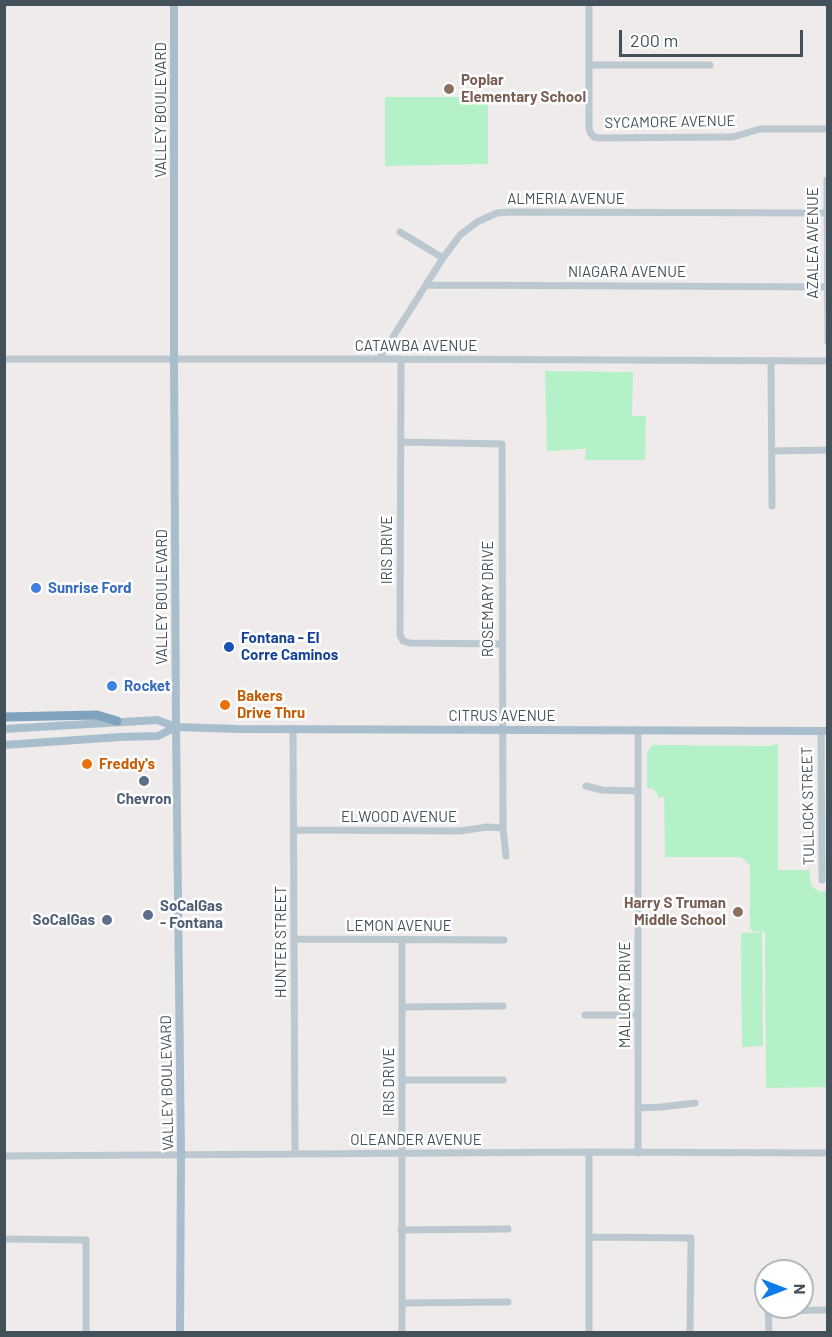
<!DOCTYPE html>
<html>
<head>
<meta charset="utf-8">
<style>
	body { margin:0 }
	#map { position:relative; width:832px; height:1337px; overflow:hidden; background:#efebeb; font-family:Barlow,sans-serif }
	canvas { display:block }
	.frame { position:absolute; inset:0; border:6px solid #43515a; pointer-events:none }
	.north { position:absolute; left:754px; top:1259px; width:60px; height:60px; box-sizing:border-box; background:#fff; border:2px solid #b4b9bd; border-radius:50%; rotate:90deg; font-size:16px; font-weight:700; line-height:24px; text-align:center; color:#43515a }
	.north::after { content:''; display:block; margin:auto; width:21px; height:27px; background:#0c7ce8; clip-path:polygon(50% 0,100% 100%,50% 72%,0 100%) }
	.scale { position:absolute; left:619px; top:30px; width:184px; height:27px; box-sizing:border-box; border:3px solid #43515a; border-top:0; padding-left:8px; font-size:18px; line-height:21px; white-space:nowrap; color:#43515a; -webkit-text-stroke:4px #fff; paint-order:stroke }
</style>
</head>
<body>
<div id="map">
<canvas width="832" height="1337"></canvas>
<div class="frame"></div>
<div class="north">N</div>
<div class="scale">200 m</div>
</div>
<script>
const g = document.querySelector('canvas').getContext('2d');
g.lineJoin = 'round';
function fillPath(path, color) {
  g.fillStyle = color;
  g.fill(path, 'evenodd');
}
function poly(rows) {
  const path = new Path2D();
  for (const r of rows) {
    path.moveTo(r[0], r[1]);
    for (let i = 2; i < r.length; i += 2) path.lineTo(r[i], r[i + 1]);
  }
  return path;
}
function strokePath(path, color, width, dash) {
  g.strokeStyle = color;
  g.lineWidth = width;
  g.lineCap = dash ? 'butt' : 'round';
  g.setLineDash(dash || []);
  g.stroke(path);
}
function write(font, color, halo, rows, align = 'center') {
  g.font = font + ' Barlow,sans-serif';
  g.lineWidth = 5;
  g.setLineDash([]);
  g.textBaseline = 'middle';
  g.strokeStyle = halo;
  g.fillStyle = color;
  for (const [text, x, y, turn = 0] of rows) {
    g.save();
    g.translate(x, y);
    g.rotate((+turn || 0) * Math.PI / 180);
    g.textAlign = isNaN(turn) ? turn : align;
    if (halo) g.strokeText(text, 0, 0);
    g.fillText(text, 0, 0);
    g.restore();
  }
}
const green = poly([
	[385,97,486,97,488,99,488,164,385,166],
	[545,371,633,372,632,416,646,416,645,460,585,460,586,449,547,451],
	[778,744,778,870,810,870,810,880,813,888,821,892,827,890,827,1087,766,1088,765,932,753,931,750,928,750,866,746,861,740,857,665,857,664,797,658,798,657,793,653,789,647,788,647,752,653,745,768,746],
	[762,932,763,1046,742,1047,741,933]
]);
const minor = poly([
	[589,4,589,128,590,132,594,137,599,138,725,137,733,137,760,129,828,129],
	[589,65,710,65],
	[827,180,828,342],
	[400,232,443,258],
	[427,285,827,287],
	[4,359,401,359,828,361],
	[379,359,443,258,460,235,477,222,497,213,510,212,826,213],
	[401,359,400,635,403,641,410,643,502,644],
	[771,362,772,506],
	[401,442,502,444,503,828,506,856],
	[772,451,828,450],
	[293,729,295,1154],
	[638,730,638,1153],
	[821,731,822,880],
	[586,786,602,790,638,791],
	[294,830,460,831,487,827,503,828],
	[294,939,504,940],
	[402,940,402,1332],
	[402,1007,503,1006],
	[585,1015,638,1015],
	[403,1080,503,1080],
	[638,1108,661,1107,695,1103],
	[589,1152,589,1332],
	[4,1156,589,1152,828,1153],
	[401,1230,508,1229],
	[589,1237,691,1238,690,1332],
	[4,1239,86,1240,86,1332],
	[402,1303,508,1302],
	[768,1308,769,1332],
	[768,1311,828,1310]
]);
const major = poly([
	[174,4,174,360,176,727,181,1154,180,1332],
	[4,729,157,720,176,727,238,729,828,731],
	[4,745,120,737,158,736,176,727]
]);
const highway = poly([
	[4,717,97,715,117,721]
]);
const markers = [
	[449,89,6,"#8d6e63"],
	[36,588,6,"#3f7fe0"],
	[229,647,6,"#1a4fb4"],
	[112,686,6,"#3f7fe0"],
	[225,705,6,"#e8710a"],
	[87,764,6,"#e8710a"],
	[144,781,6,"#5c6f8a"],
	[738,912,6,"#8d6e63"],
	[148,915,6,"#5c6f8a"],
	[107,920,6,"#5c6f8a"]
];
const educationNames = [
	["Poplar",461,80],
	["Elementary School",461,97],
	["Harry S Truman",726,903,"right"],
	["Middle School",726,920,"right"]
];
const streetNames = [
	["VALLEY BOULEVARD",161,110,-90],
	["SYCAMORE AVENUE",670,122,-1],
	["ALMERIA AVENUE",566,199],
	["AZALEA AVENUE",813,243,-90],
	["NIAGARA AVENUE",627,272],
	["CATAWBA AVENUE",416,346],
	["IRIS DRIVE",387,550,-90],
	["VALLEY BOULEVARD",162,597,-90],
	["ROSEMARY DRIVE",488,599,-90],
	["CITRUS AVENUE",502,716],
	["TULLOCK STREET",808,806,-91],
	["ELWOOD AVENUE",399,817],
	["LEMON AVENUE",399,926],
	["HUNTER STREET",281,942,-90],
	["MALLORY DRIVE",625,995,-90],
	["IRIS DRIVE",389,1082,-90],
	["VALLEY BOULEVARD",167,1083,-91],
	["OLEANDER AVENUE",416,1140]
];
const shopNames = [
	["Sunrise Ford",48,588],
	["Rocket",124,686]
];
const transitNames = [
	["Fontana - El",241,638],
	["Corre Caminos",241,655]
];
const foodNames = [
	["Bakers",237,696],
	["Drive Thru",237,713],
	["Freddy's",99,764]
];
const serviceNames = [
	["Chevron",144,799],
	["SoCalGas",160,906,"left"],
	["- Fontana",160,923,"left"],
	["SoCalGas",95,920,"right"]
];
fillPath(green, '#b5f1c8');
strokePath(minor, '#bbc8d0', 7);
strokePath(major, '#a8becd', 8);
strokePath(highway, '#7fa3bf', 9);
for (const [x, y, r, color] of markers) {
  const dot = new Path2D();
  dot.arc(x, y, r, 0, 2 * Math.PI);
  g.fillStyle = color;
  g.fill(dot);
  strokePath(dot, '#fff', 2);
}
write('bold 15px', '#785e54', '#fff', educationNames, 'left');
write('15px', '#43515a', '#fff', streetNames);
write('bold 15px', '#366cbe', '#fff', shopNames, 'left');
write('bold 15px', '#164399', '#fff', transitNames, 'left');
write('bold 15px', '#c56008', '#fff', foodNames, 'left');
write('bold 15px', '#4e5e75', '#fff', serviceNames);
</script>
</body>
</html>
